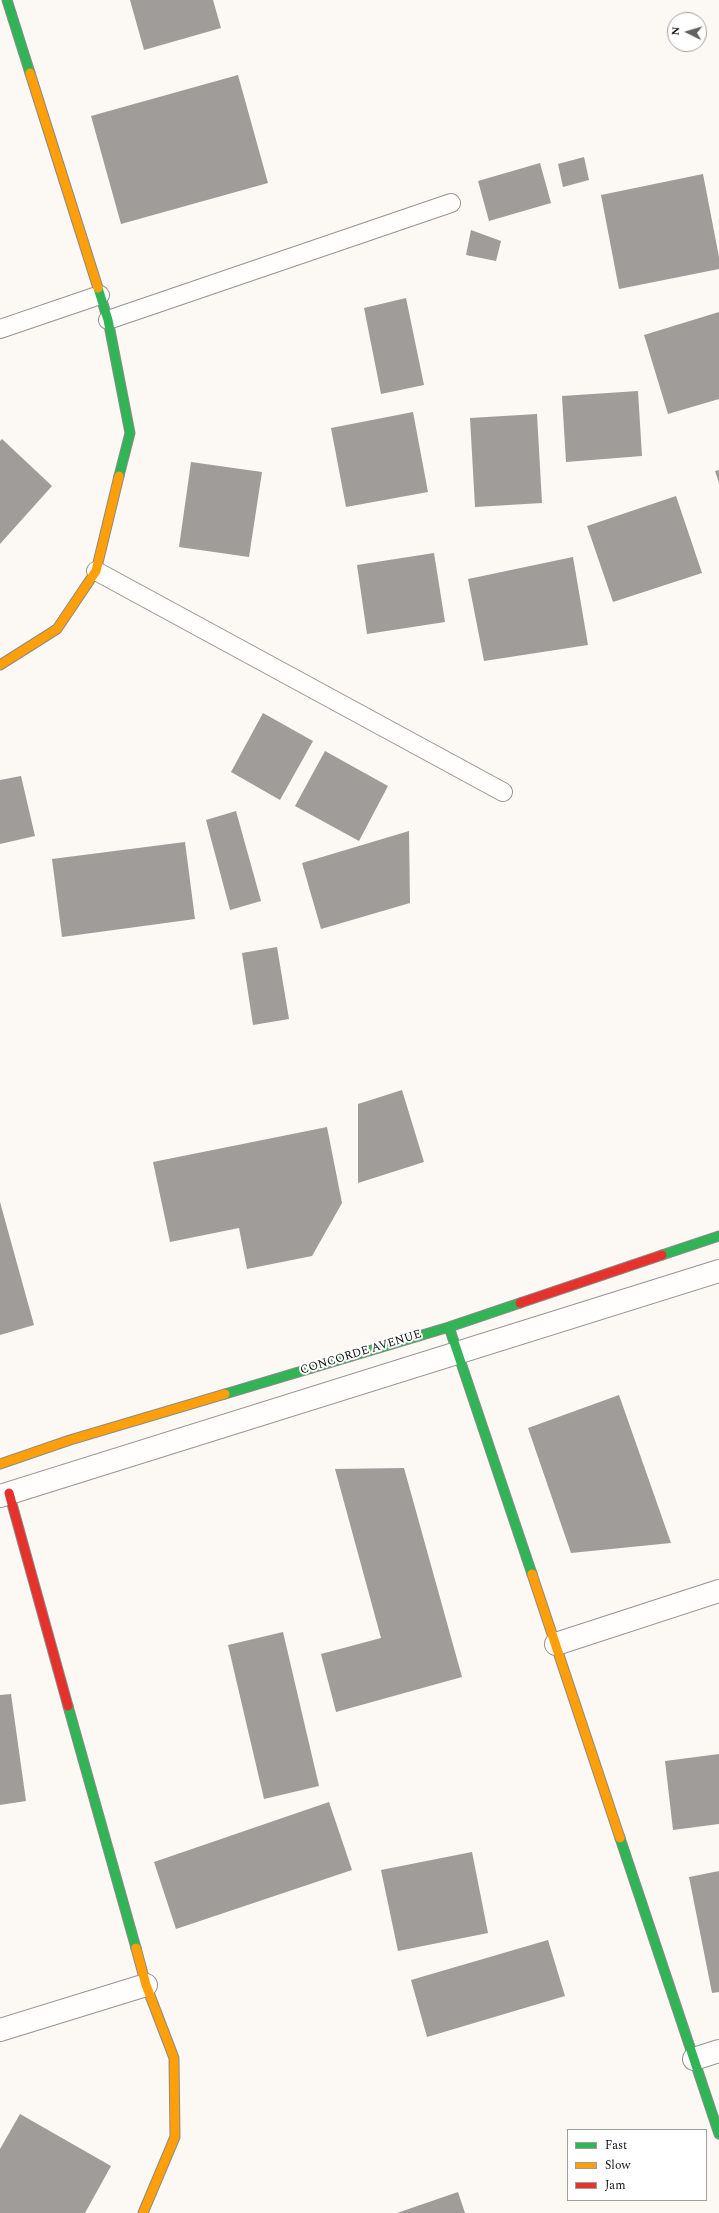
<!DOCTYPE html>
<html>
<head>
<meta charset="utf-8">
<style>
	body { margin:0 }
	#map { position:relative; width:719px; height:2213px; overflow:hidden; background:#fcf9f4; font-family:Spectral,serif }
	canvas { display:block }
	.legend { position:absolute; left:567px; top:2129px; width:140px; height:72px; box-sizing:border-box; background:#fff; border:1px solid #9f9f9f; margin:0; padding:5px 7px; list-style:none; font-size:12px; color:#0f0f0f }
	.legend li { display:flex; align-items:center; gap:8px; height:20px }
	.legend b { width:20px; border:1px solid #9f9f9f }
	.north { position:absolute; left:667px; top:12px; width:40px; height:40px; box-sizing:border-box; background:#fff; border:1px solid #9f9f9f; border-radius:50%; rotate:275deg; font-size:11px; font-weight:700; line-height:16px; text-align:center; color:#0f0f0f }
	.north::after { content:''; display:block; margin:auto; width:14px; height:18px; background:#62615f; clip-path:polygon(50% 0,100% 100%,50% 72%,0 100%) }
</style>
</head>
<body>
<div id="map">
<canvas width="719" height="2213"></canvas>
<ul class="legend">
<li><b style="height:5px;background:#30b455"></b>Fast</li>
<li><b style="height:5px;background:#ff9f0a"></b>Slow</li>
<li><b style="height:5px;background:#e5322d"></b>Jam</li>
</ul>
<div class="north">N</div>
</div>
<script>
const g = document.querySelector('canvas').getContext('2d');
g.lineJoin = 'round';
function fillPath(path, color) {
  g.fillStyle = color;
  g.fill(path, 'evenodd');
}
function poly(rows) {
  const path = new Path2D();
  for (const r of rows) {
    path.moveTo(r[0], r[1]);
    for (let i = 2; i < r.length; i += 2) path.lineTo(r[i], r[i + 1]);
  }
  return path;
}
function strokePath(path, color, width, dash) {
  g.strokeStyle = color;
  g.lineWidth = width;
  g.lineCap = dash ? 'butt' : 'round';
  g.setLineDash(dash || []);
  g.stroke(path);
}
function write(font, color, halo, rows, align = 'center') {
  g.font = font + ' Spectral,serif';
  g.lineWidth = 4;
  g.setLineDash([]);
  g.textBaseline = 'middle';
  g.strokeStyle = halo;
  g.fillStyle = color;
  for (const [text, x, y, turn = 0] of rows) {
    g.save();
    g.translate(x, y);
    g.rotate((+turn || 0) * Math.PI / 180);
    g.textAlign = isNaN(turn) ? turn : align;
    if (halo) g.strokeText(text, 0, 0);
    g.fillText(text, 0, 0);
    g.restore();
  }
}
const building = poly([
	[130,0,213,0,221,28,144,50],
	[238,75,268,183,121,224,91,116],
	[584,157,589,180,563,187,558,164],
	[540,163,551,203,489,221,478,181],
	[703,174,719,257,719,269,619,289,601,195],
	[471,230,501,241,496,261,466,255],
	[406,298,424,385,381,394,364,308],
	[719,312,719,399,668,414,644,335],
	[638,391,642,456,566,462,562,396],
	[413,412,428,492,346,507,331,428],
	[537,414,542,503,475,507,470,418],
	[2,439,52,486,0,544,0,441],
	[191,462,262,472,249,557,179,547],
	[719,470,719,483,715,471],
	[676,496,702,573,613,602,587,526],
	[434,553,445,622,367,634,357,565],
	[573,557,588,645,484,661,468,579],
	[263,713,313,741,280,800,231,772],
	[325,751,388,786,359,841,295,806],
	[21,776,35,836,0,844,0,780],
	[236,811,261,901,230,910,206,820],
	[409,831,410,903,321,929,302,863],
	[185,842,195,919,62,937,52,859],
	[277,947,289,1019,253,1025,242,953],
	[402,1090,424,1162,358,1183,358,1104],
	[327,1127,342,1203,312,1256,247,1269,239,1228,170,1242,153,1162],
	[0,1202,34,1325,0,1335],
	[619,1395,671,1543,571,1553,528,1428],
	[404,1468,462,1677,336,1712,321,1654,381,1638,335,1469],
	[283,1632,319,1786,264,1799,228,1645],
	[11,1694,26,1801,0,1805,0,1695],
	[719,1754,719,1824,673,1830,665,1761],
	[329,1802,352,1870,176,1929,154,1862],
	[472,1852,488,1933,398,1951,381,1870],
	[719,1871,719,1992,712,1993,689,1877],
	[548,1940,565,1996,427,2037,411,1980],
	[20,2114,111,2166,85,2213,0,2213,0,2149],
	[458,2192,465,2213,397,2213]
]);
const lane = poly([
	[108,320,451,203],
	[0,329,100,295],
	[96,571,503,792]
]);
const street = poly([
	[0,1496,719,1271],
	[556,1644,719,1591],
	[0,2030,146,1985],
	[694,2059,719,2051]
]);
const fast = poly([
	[7,0,30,73],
	[98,288,108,320,130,433,119,476],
	[662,1255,719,1236],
	[449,1327,532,1574],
	[225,1394,449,1327,520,1303],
	[68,1706,136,1948],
	[620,1838,719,2134]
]);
const slow = poly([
	[30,73,98,288],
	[0,665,57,629,96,571,119,476],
	[0,1464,70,1440,225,1394],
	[532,1574,620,1838],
	[136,1948,146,1985,174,2058,175,2137,143,2213]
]);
const jam = poly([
	[520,1303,662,1255],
	[9,1493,68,1706]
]);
const streetNames = [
	["CONCORDE AVENUE",361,1353,-17]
];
fillPath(building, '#9f9c99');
strokePath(lane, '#969492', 20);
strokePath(street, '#969492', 24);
strokePath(fast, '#8c8b89', 11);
strokePath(slow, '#8c8b89', 11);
strokePath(jam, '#8c8b89', 11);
strokePath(lane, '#fffefd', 18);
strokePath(street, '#fffefd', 22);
strokePath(fast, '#30b455', 9);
strokePath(slow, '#ff9f0a', 9);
strokePath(jam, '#e5322d', 9);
write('12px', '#0f0f0f', '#fff', streetNames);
</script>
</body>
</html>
